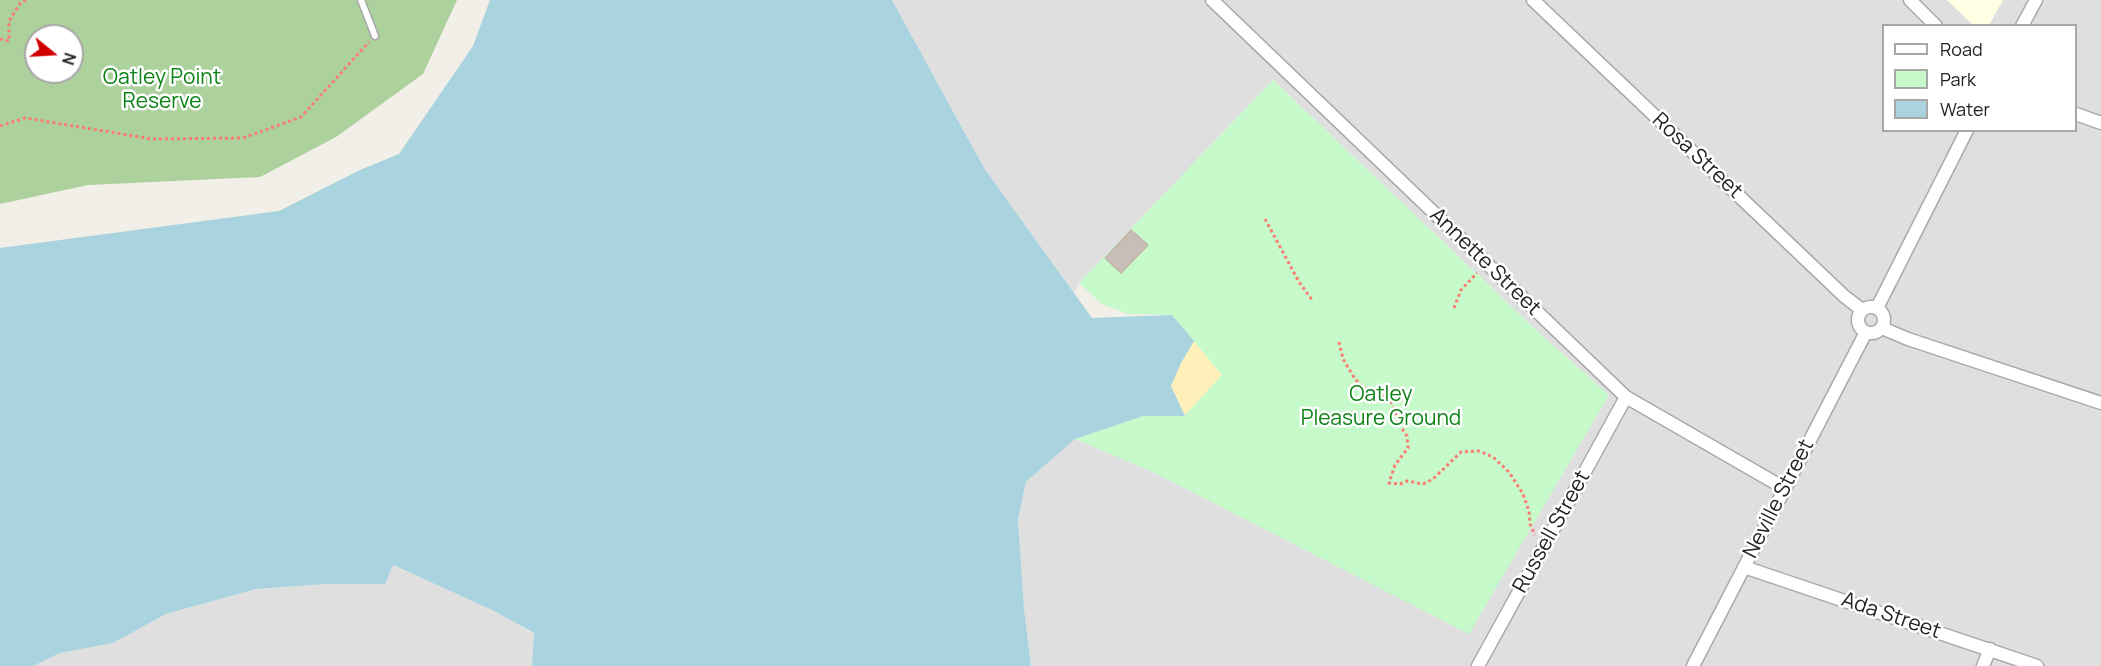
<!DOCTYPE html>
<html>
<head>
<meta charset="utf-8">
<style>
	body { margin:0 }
	#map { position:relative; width:2101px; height:666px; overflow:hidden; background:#f2eee8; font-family:Manrope,sans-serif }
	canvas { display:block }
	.legend { position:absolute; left:1882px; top:24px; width:195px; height:108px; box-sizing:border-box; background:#fff; border:2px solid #a7a7a7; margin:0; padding:8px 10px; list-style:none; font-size:18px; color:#222 }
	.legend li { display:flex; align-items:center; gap:12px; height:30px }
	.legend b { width:30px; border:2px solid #a7a7a7 }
	.north { position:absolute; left:24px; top:24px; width:60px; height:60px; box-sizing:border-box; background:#fff; border:2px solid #a7a7a7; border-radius:50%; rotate:108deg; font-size:16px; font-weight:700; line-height:24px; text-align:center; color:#222 }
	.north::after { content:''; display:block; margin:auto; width:21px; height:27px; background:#d30003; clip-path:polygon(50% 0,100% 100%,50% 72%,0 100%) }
</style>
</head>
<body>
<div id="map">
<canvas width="2101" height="666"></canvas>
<ul class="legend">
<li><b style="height:8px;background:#fff"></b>Road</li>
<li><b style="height:16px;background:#c7facb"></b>Park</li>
<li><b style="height:16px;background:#a9d3df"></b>Water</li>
</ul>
<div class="north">N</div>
</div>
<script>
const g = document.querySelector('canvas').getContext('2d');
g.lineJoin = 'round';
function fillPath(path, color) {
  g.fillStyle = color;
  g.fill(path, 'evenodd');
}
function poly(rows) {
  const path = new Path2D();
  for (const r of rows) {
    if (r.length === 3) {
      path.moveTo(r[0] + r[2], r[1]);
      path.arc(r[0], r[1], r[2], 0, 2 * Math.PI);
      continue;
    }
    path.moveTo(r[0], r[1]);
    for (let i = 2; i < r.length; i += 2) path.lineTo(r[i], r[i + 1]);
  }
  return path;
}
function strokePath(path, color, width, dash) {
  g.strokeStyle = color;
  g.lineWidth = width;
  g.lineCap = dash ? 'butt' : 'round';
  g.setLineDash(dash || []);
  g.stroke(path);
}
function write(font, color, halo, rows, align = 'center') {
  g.font = font + ' Manrope,sans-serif';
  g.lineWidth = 5;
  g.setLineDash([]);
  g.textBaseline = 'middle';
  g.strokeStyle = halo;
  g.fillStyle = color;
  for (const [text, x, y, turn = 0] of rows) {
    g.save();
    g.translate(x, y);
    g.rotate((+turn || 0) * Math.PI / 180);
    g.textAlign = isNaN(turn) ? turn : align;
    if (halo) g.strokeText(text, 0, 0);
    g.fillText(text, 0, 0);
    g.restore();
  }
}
const residential = poly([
	[892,0,1947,0,1974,25,1884,26,1884,130,2076,130,2076,26,1989,25,2003,0,2101,0,2101,666,1031,666,1024,608,1018,518,1026,482,1075,439,1609,395,1537,331,1273,80,1079,283,1074,293,984,168],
	[392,565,494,611,534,634,532,666,33,666,60,653,113,643,166,614,256,589,326,584,385,584]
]);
const education = poly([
	[1947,0,2003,0,1989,25,1974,26]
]);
const forest = poly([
	[0,0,457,0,423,74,336,137,260,177,88,185,0,204],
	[36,36,72,36,72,72,36,72]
]);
const sand = poly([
	[1194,341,1222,375,1185,416,1171,386,1181,363]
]);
const park = poly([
	[1273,80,1537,331,1609,395,1469,634,1153,472,1075,439,1143,416,1185,415,1222,375,1172,315,1128,314,1102,304,1079,283]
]);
const water = poly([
	[490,0,892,0,984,168,1092,318,1172,315,1194,341,1181,363,1171,386,1185,416,1143,416,1075,439,1026,482,1018,519,1024,608,1031,666,532,666,534,633,494,611,393,565,385,584,326,584,256,589,166,614,113,643,60,653,33,666,0,666,0,248,279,211,360,170,399,154,473,46]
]);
const building = poly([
	[1131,230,1148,245,1121,273,1105,258,1131,230]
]);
const path = poly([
	[0,39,9,41,9,21,21,2,26,0],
	[0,126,25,118,152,139,243,138,301,117,369,42],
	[1265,219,1299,282,1312,300],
	[1454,308,1461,290,1477,273],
	[1339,342,1343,359,1355,379,1364,388,1390,399,1401,427,1407,436,1408,448,1395,465,1389,483,1400,484,1407,481,1423,484,1433,479,1461,452,1479,451,1493,457,1509,472,1523,494,1529,511,1530,524,1535,535]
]);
const service = poly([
	[361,0,375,36]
]);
const minor = poly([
	[1212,0,1626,397,1784,488],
	[1533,0,1844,296,1862,310],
	[1910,0,1936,26],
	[2022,26,2036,0],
	[2076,114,2101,123],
	[1871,320,13],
	[1877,308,1967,130],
	[1882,328,1908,339,2101,403],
	[1744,567,2037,666],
	[1478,666,1626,397],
	[1693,666,1866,332],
	[1983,666,1990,649]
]);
const parkNames = [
	["Oatley Point",162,78],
	["Reserve",162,102],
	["Oatley",1381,395],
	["Pleasure Ground",1381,419]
];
const streetNames = [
	["Rosa Street",1697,156,43],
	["Annette Street",1485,262,44],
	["Neville Street",1779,499,-63],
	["Russell Street",1552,532,-61],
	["Ada Street",1891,616,19]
];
fillPath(residential, '#e0dfdf');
fillPath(education, '#ffffe4');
fillPath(forest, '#add19d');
fillPath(sand, '#fff0b9');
fillPath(park, '#c7facb');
fillPath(water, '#a9d3df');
fillPath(building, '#c7beb7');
strokePath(building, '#c4b5aa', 1.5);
strokePath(service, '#a9a9a9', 9);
strokePath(minor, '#a9a9a9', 15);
strokePath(path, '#fa7d71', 3, [3, 3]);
strokePath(service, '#fff', 6);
strokePath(minor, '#fff', 12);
write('21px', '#0c8314', '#fff', parkNames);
write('21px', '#222', '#fff', streetNames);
</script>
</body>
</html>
